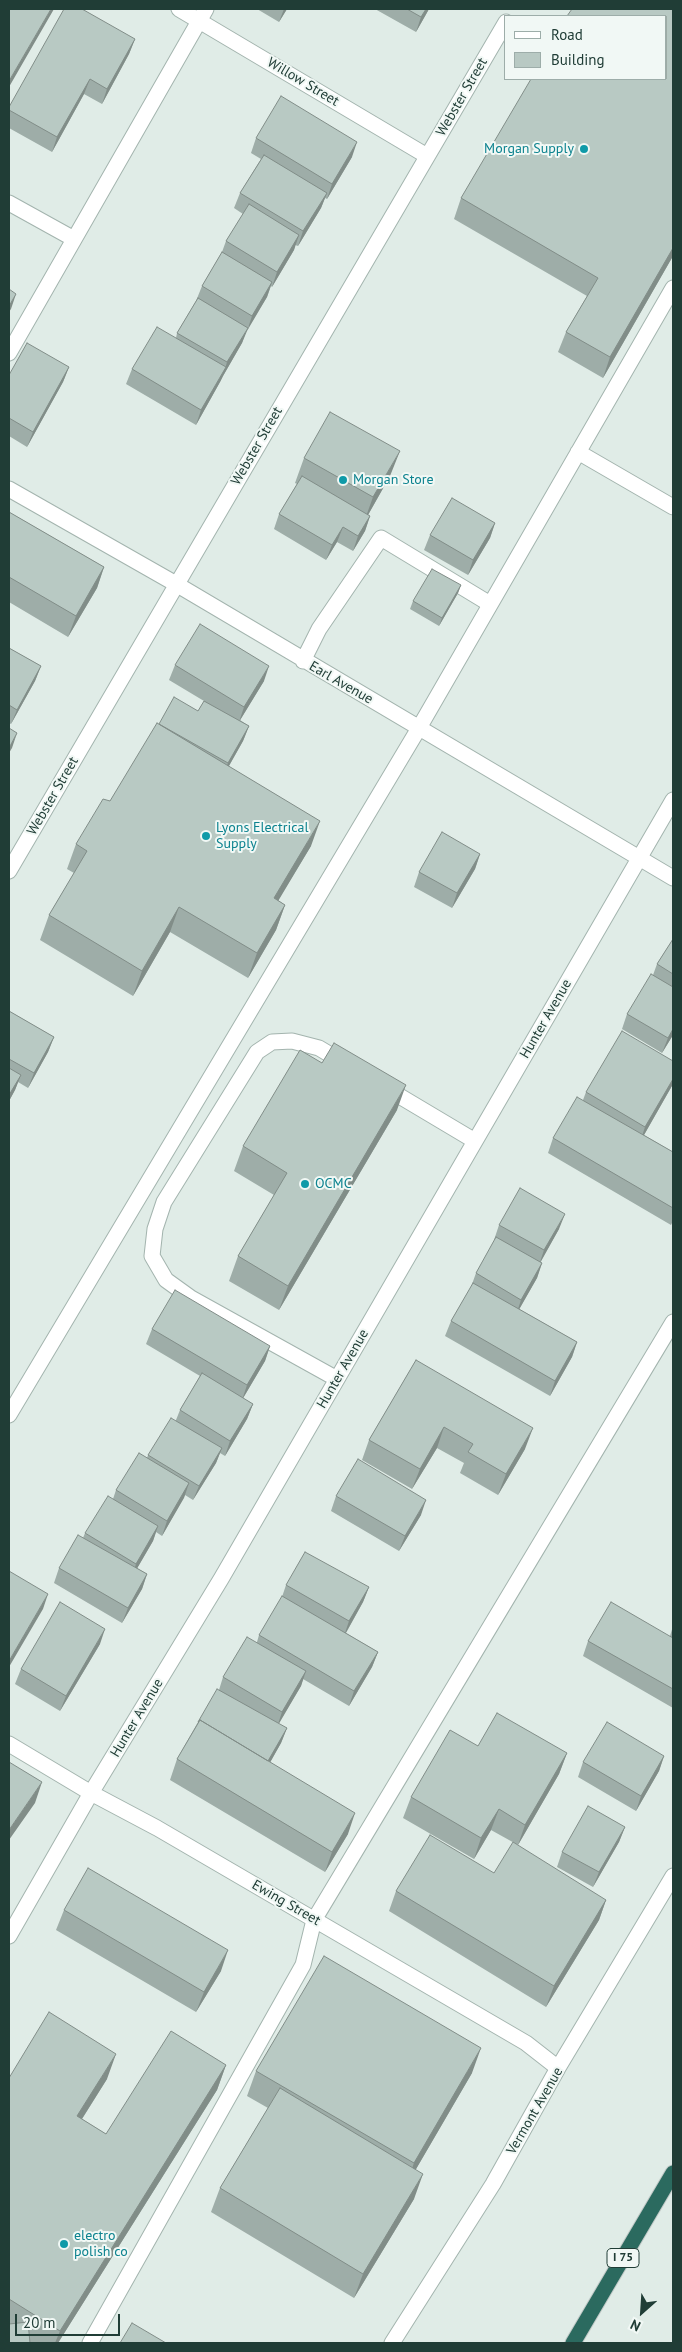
<!DOCTYPE html>
<html>
<head>
<meta charset="utf-8">
<style>
	body { margin:0 }
	#map { position:relative; width:682px; height:2352px; overflow:hidden; background:#e0ece7; font-family:"PT Sans",sans-serif }
	canvas { display:block }
	.frame { position:absolute; inset:0; border:10px solid #203d36; pointer-events:none }
	.legend { position:absolute; left:504px; top:15px; width:162px; height:65px; box-sizing:border-box; background:#f1f8f5; border:1px solid #9dada9; margin:0; padding:6px 9px; list-style:none; font-size:15px; color:#203d36 }
	.legend li { display:flex; align-items:center; gap:10px; height:25px }
	.legend b { width:25px; border:1px solid #9dada9 }
	.north { position:absolute; left:617px; top:2287px; width:50px; height:50px; -webkit-text-stroke:4px #f1f8f5; paint-order:stroke; rotate:206deg; font-size:14px; font-weight:700; line-height:20px; text-align:center; color:#203d36 }
	.north::after { content:''; display:block; margin:auto; width:18px; height:22px; background:#203d36; clip-path:polygon(50% 0,100% 100%,50% 72%,0 100%) }
	.scale { position:absolute; left:15px; top:2314px; width:105px; height:22px; box-sizing:border-box; border:2px solid #203d36; border-top:0; padding-left:6px; font-size:15px; line-height:18px; white-space:nowrap; color:#203d36; -webkit-text-stroke:4px #f1f8f5; paint-order:stroke }
</style>
</head>
<body>
<div id="map">
<canvas width="682" height="2352"></canvas>
<div class="frame"></div>
<ul class="legend">
<li><b style="height:6px;background:#fff"></b>Road</li>
<li><b style="height:14px;background:#b8c9c3"></b>Building</li>
</ul>
<div class="north">N</div>
<div class="scale">20 m</div>
</div>
<script>
const g = document.querySelector('canvas').getContext('2d');
g.lineJoin = 'round';
function poly(rows) {
  const path = new Path2D();
  for (const r of rows) {
    path.moveTo(r[0], r[1]);
    for (let i = 2; i < r.length; i += 2) path.lineTo(r[i], r[i + 1]);
  }
  return path;
}
function strokePath(path, color, width, dash) {
  g.strokeStyle = color;
  g.lineWidth = width;
  g.lineCap = dash ? 'butt' : 'round';
  g.setLineDash(dash || []);
  g.stroke(path);
}
function fillPath(path, color) {
  g.fillStyle = color;
  g.fill(path, 'evenodd');
}
function write(font, color, halo, rows, align = 'center') {
  g.font = font + ' "PT Sans",sans-serif';
  g.lineWidth = 4;
  g.setLineDash([]);
  g.textBaseline = 'middle';
  g.strokeStyle = halo;
  g.fillStyle = color;
  for (const [text, x, y, turn = 0] of rows) {
    g.save();
    g.translate(x, y);
    g.rotate((+turn || 0) * Math.PI / 180);
    g.textAlign = isNaN(turn) ? turn : align;
    if (halo) g.strokeText(text, 0, 0);
    g.fillText(text, 0, 0);
    g.restore();
  }
}
const minor = poly([
	[179,9,427,156],
	[9,203,74,239],
	[9,353,206,9],
	[578,452,673,507],
	[9,489,176,584,673,878],
	[303,661,319,629,381,538,490,604],
	[9,871,506,22],
	[386,1088,475,1141],
	[337,1379,191,1298,166,1280,152,1256,155,1229,164,1202,257,1052,272,1042,292,1041,319,1048,344,1063],
	[9,1415,419,728,673,288],
	[9,1744,91,1793,157,1828,526,2043,558,2068],
	[9,1936,91,1793,221,1579,673,800],
	[90,2343,303,1965,314,1920,673,1322],
	[392,2343,493,2184,558,2068,673,1876]
]);
const highway = poly([
	[573,2343,673,2173]
]);
const wall = poly([
	[257,9,287,9,279,22],
	[375,9,429,9,416,32],
	[673,9,673,256,603,378,558,352,566,332,587,296,454,219,461,198],
	[135,39,129,54,102,104,84,94,52,152,9,128,9,107],
	[256,138,352,157,327,199,325,198,321,208,298,246,295,245,294,250,272,287,271,286,267,297,246,331,242,343,223,376,220,382,196,425,126,384,132,369,176,338,177,333,196,301,202,286,222,252,226,241,243,214,234,208,240,193,261,159,251,153],
	[69,367,63,382,27,447,9,436,9,375],
	[304,458,390,476,368,515,370,516,365,531,353,551,337,542,326,560,274,529,279,514,297,484,295,483],
	[9,512,104,567,97,588,68,637,9,602],
	[495,523,490,538,468,575,424,550,430,535],
	[461,585,458,593,439,626,410,609,413,601],
	[9,648,41,666,35,681,11,724,9,723],
	[175,665,264,681,240,720,249,726,243,741,229,766,311,846,278,900,285,905,276,930,248,978,170,932,133,996,40,940,49,915,74,873,67,869,76,844,110,801,159,724,198,711,204,701,169,680],
	[480,854,475,869,452,908,414,887,419,872],
	[673,939,673,1035,662,1053,622,1029,627,1014,653,975,657,964],
	[9,1011,54,1037,48,1052,28,1088,18,1082,15,1090,9,1101],
	[673,1061,673,1084,644,1135,673,1152,673,1221,671,1225,548,1153,553,1138,583,1100,586,1092],
	[397,1110,279,1310,229,1281,238,1256,274,1195,234,1171,243,1146],
	[499,1225,559,1229,540,1262,542,1263,537,1278,519,1309,577,1342,572,1357,550,1396,445,1336,451,1321,471,1287,476,1273,495,1240,494,1240],
	[152,1329,270,1346,265,1361,243,1398,253,1404,247,1419,225,1456,220,1453,216,1463,193,1500,185,1495,162,1536,156,1532,153,1541,137,1568,147,1574,142,1589,122,1623,54,1583,59,1568,83,1538,85,1533,113,1499,116,1490,147,1458,148,1455,176,1420,180,1410,200,1376,146,1344],
	[416,1360,525,1449,498,1495,460,1473,464,1463,437,1448,412,1489,362,1460,369,1440],
	[336,1496,421,1515,399,1551,331,1511],
	[286,1585,369,1587,363,1602,346,1633,378,1652,372,1667,349,1706,303,1679,301,1686,278,1724,287,1728,281,1743,270,1762,348,1834,325,1872,170,1780,177,1759,198,1722,219,1690,223,1677,257,1642,259,1635,282,1597],
	[673,1626,673,1708,583,1656,588,1641,670,1636],
	[100,1644,60,1711,15,1684,21,1669],
	[478,1746,567,1753,559,1774,518,1845,491,1830,474,1859,403,1818,411,1797],
	[664,1756,659,1771,636,1811,578,1777,583,1762],
	[625,1827,619,1842,593,1887,557,1867,562,1852],
	[494,1873,606,1900,599,1920,546,2007,389,1911,396,1891],
	[64,1910,221,1971,196,2012,56,1930],
	[226,2065,217,2090,58,2343,9,2343,9,2078,107,2079,82,2119,106,2134],
	[256,2071,472,2073,416,2169,414,2199,354,2298,211,2212,220,2188,268,2108,247,2096]
]);
const shadedWall = poly([
	[51,9,54,9,9,87,9,81],
	[284,9,287,9,279,22],
	[426,9,429,9,416,32,421,17],
	[135,39,129,54,102,104,107,89],
	[90,79,84,94,52,152,57,137],
	[357,142,352,157,327,199,332,184],
	[327,193,321,208,298,246,303,231],
	[299,235,294,250,272,287,277,272],
	[673,248,673,256,603,378,610,357],
	[272,282,267,297,247,331,242,343,223,376,220,382,196,425,201,410,225,369,227,362,248,328,252,316],
	[16,294,11,309,9,312,9,306],
	[69,367,63,382,27,447,33,432],
	[400,451,390,476,364,522,373,497],
	[370,516,365,531,353,551,358,536],
	[495,523,490,538,468,575,473,560],
	[343,527,337,542,326,560,332,545],
	[104,567,97,588,68,637,76,616],
	[461,585,458,593,439,626,442,618],
	[41,666,35,681,11,724,17,710],
	[269,666,264,681,239,722,244,707],
	[249,726,243,741,222,778,228,763],
	[17,733,12,748,9,753,9,748],
	[320,821,311,846,265,923,274,898],
	[480,854,475,869,452,908,457,893],
	[285,905,276,930,248,978,257,953],
	[179,907,170,932,133,996,142,971],
	[673,1029,673,1035,662,1053,668,1038],
	[54,1037,48,1052,28,1088,34,1073],
	[21,1075,15,1090,9,1101,9,1095],
	[673,1079,673,1084,640,1142,645,1127],
	[406,1085,397,1110,279,1310,288,1286],
	[565,1214,559,1229,539,1265,544,1250],
	[542,1263,537,1278,516,1315,521,1300],
	[577,1342,572,1357,550,1396,555,1381],
	[270,1346,265,1361,242,1400,247,1385],
	[253,1404,247,1419,225,1456,230,1441],
	[444,1427,437,1448,412,1489,420,1469],
	[533,1428,525,1449,498,1495,506,1474],
	[222,1448,216,1463,193,1500,199,1486],
	[189,1483,184,1498,162,1536,167,1521],
	[426,1500,421,1515,399,1551,405,1536],
	[158,1526,153,1541,131,1579,136,1564],
	[147,1574,142,1589,122,1623,128,1608],
	[369,1587,363,1602,344,1636,349,1621],
	[48,1594,43,1609,9,1667,9,1661],
	[105,1629,100,1644,60,1711,66,1696],
	[378,1652,372,1667,349,1706,354,1691],
	[306,1671,301,1686,277,1727,282,1712],
	[287,1728,281,1743,262,1777,267,1762],
	[567,1753,559,1774,518,1845,525,1825],
	[664,1756,659,1771,636,1811,641,1796],
	[42,1782,35,1803,9,1840,9,1830],
	[499,1809,491,1830,474,1859,481,1838],
	[355,1813,348,1834,325,1872,332,1852],
	[625,1827,619,1842,593,1887,599,1872],
	[606,1900,599,1920,546,2007,554,1986],
	[228,1950,221,1971,196,2012,204,1992],
	[481,2048,472,2073,405,2188,414,2163],
	[116,2054,107,2079,68,2141,77,2116],
	[226,2065,217,2090,58,2343,55,2343,60,2331],
	[423,2174,414,2199,354,2298,363,2274]
]);
const building = poly([
	[9,9,51,9,9,81,9,9],
	[64,9,82,9,135,39,107,89,90,79,57,137,9,110,9,107,64,9],
	[407,9,426,9,421,17,407,9],
	[572,9,673,9,673,248,610,357,566,332,598,278,461,198,531,79,666,79,666,16,567,16,572,9],
	[281,96,357,142,332,184,256,138,281,96],
	[264,155,327,193,303,231,240,193,264,155],
	[249,204,299,235,277,272,226,241,249,204],
	[222,252,272,282,252,316,202,286,222,252],
	[9,289,16,294,9,306,9,289],
	[198,298,248,328,227,362,177,333,198,298],
	[157,327,226,367,201,410,132,369,157,327],
	[27,343,69,367,33,432,9,418,9,375,27,343],
	[330,412,400,451,373,497,304,458,330,412],
	[302,476,370,516,358,536,343,527,332,545,279,514,302,476],
	[452,498,495,523,473,560,430,535,452,498],
	[9,512,104,567,76,616,9,577,9,512],
	[432,569,461,585,442,618,413,601,432,569],
	[200,624,269,666,244,707,175,665,200,624],
	[9,648,41,666,17,710,9,705,9,648],
	[174,697,198,711,204,701,249,726,228,763,159,724,174,697],
	[157,723,320,821,274,898,285,905,257,953,179,907,142,971,49,915,87,851,76,844,103,799,110,801,157,723],
	[9,728,17,733,9,748,9,728],
	[442,832,480,854,457,893,419,872,442,832],
	[673,939,673,974,657,964,673,939],
	[651,974,673,987,673,1029,668,1038,627,1014,651,974],
	[9,1011,54,1037,34,1073,9,1059,9,1011],
	[622,1031,673,1061,673,1079,645,1127,586,1092,622,1031],
	[334,1043,406,1085,288,1286,238,1256,287,1173,243,1146,300,1050,322,1063,334,1043],
	[9,1068,21,1075,9,1095,9,1068],
	[577,1097,673,1152,673,1208,553,1138,577,1097],
	[520,1188,565,1214,544,1250,499,1225,520,1188],
	[496,1237,542,1263,521,1300,476,1273,496,1237],
	[473,1283,577,1342,555,1381,451,1321,473,1283],
	[175,1290,270,1346,247,1385,152,1329,175,1290],
	[416,1360,533,1428,506,1474,468,1452,473,1444,444,1427,420,1469,369,1440,416,1360],
	[202,1373,253,1404,230,1441,180,1410,202,1373],
	[171,1418,222,1448,199,1486,148,1455,171,1418],
	[139,1453,189,1483,167,1521,116,1490,139,1453],
	[358,1459,426,1500,405,1536,336,1496,358,1459],
	[108,1496,158,1526,136,1564,85,1533,108,1496],
	[78,1535,147,1574,128,1608,59,1568,78,1535],
	[305,1552,369,1587,349,1621,286,1585,305,1552],
	[9,1571,48,1594,9,1661,9,1571],
	[282,1596,378,1652,354,1691,259,1635,282,1596],
	[60,1602,105,1629,66,1696,21,1669,60,1602],
	[611,1602,673,1638,673,1689,588,1641,611,1602],
	[247,1637,306,1671,282,1712,223,1677,247,1637],
	[217,1689,287,1728,268,1761,200,1720,198,1722,217,1689],
	[497,1713,567,1753,525,1825,499,1809,481,1838,411,1797,450,1730,478,1746,497,1713],
	[200,1720,355,1813,332,1852,177,1759,200,1720],
	[607,1722,664,1756,641,1796,583,1762,607,1722],
	[9,1762,42,1782,9,1830,9,1762],
	[588,1806,625,1827,599,1872,562,1852,588,1806],
	[430,1835,494,1873,513,1842,606,1900,554,1986,396,1891,430,1835],
	[88,1868,228,1950,204,1992,64,1910,88,1868],
	[324,1956,481,2048,414,2163,256,2071,324,1956],
	[49,2012,116,2054,77,2116,106,2134,171,2031,226,2065,60,2331,9,2299,9,2078,49,2012],
	[280,2088,423,2174,363,2274,220,2188,280,2088],
	[28,2322,30,2343,9,2343,9,2324,28,2322],
	[132,2323,166,2343,120,2343,132,2323]
]);
const markers = [
	[584,149,5,"#0f9aa8"],
	[343,480,5,"#0f9aa8"],
	[206,836,5,"#0f9aa8"],
	[305,1184,5,"#0f9aa8"],
	[64,2244,5,"#0f9aa8"]
];
const shields = [
	[623,2258,32]
];
const shieldNames = [
	["I 75",623,2258]
];
const streetNames = [
	["Willow Street",303,82,31],
	["Webster Street",462,97,-60],
	["Webster Street",257,446,-60],
	["Earl Avenue",341,683,30],
	["Webster Street",53,796,-60],
	["Hunter Avenue",546,1019,-60],
	["Hunter Avenue",343,1369,-60],
	["Hunter Avenue",137,1718,-59],
	["Ewing Street",286,1903,30],
	["Vermont Avenue",535,2111,-60]
];
const cultureNames = [
	["Morgan Supply",574,149,"right"],
	["Morgan Store",353,480],
	["Lyons Electrical",216,828],
	["Supply",216,844],
	["OCMC",315,1184],
	["electro",74,2236],
	["polish co",74,2252]
];
strokePath(minor, '#a3b4ae', 17);
strokePath(highway, '#c1c9c7', 17);
strokePath(minor, '#fff', 15);
strokePath(highway, '#2b6a5f', 15);
fillPath(wall, '#9eada8');
fillPath(shadedWall, '#818d88');
fillPath(building, '#b8c9c3');
strokePath(building, '#818d88', 1);
for (const [x, y, r, color] of markers) {
  const dot = new Path2D();
  dot.arc(x, y, r, 0, 2 * Math.PI);
  g.fillStyle = color;
  g.fill(dot);
  strokePath(dot, '#f1f8f5', 2);
}
for (const [x, y, w] of shields) {
  const box = new Path2D();
  box.roundRect(x - w / 2, y - 9.5, w, 19, 4);
  g.fillStyle = '#f1f8f5';
  g.fill(box);
  strokePath(box, '#203d36', 1);
}
write('bold 12px', '#203d36', null, shieldNames);
write('14px', '#203d36', '#f1f8f5', streetNames);
write('14px', '#0d838f', '#f1f8f5', cultureNames, 'left');
</script>
</body>
</html>
